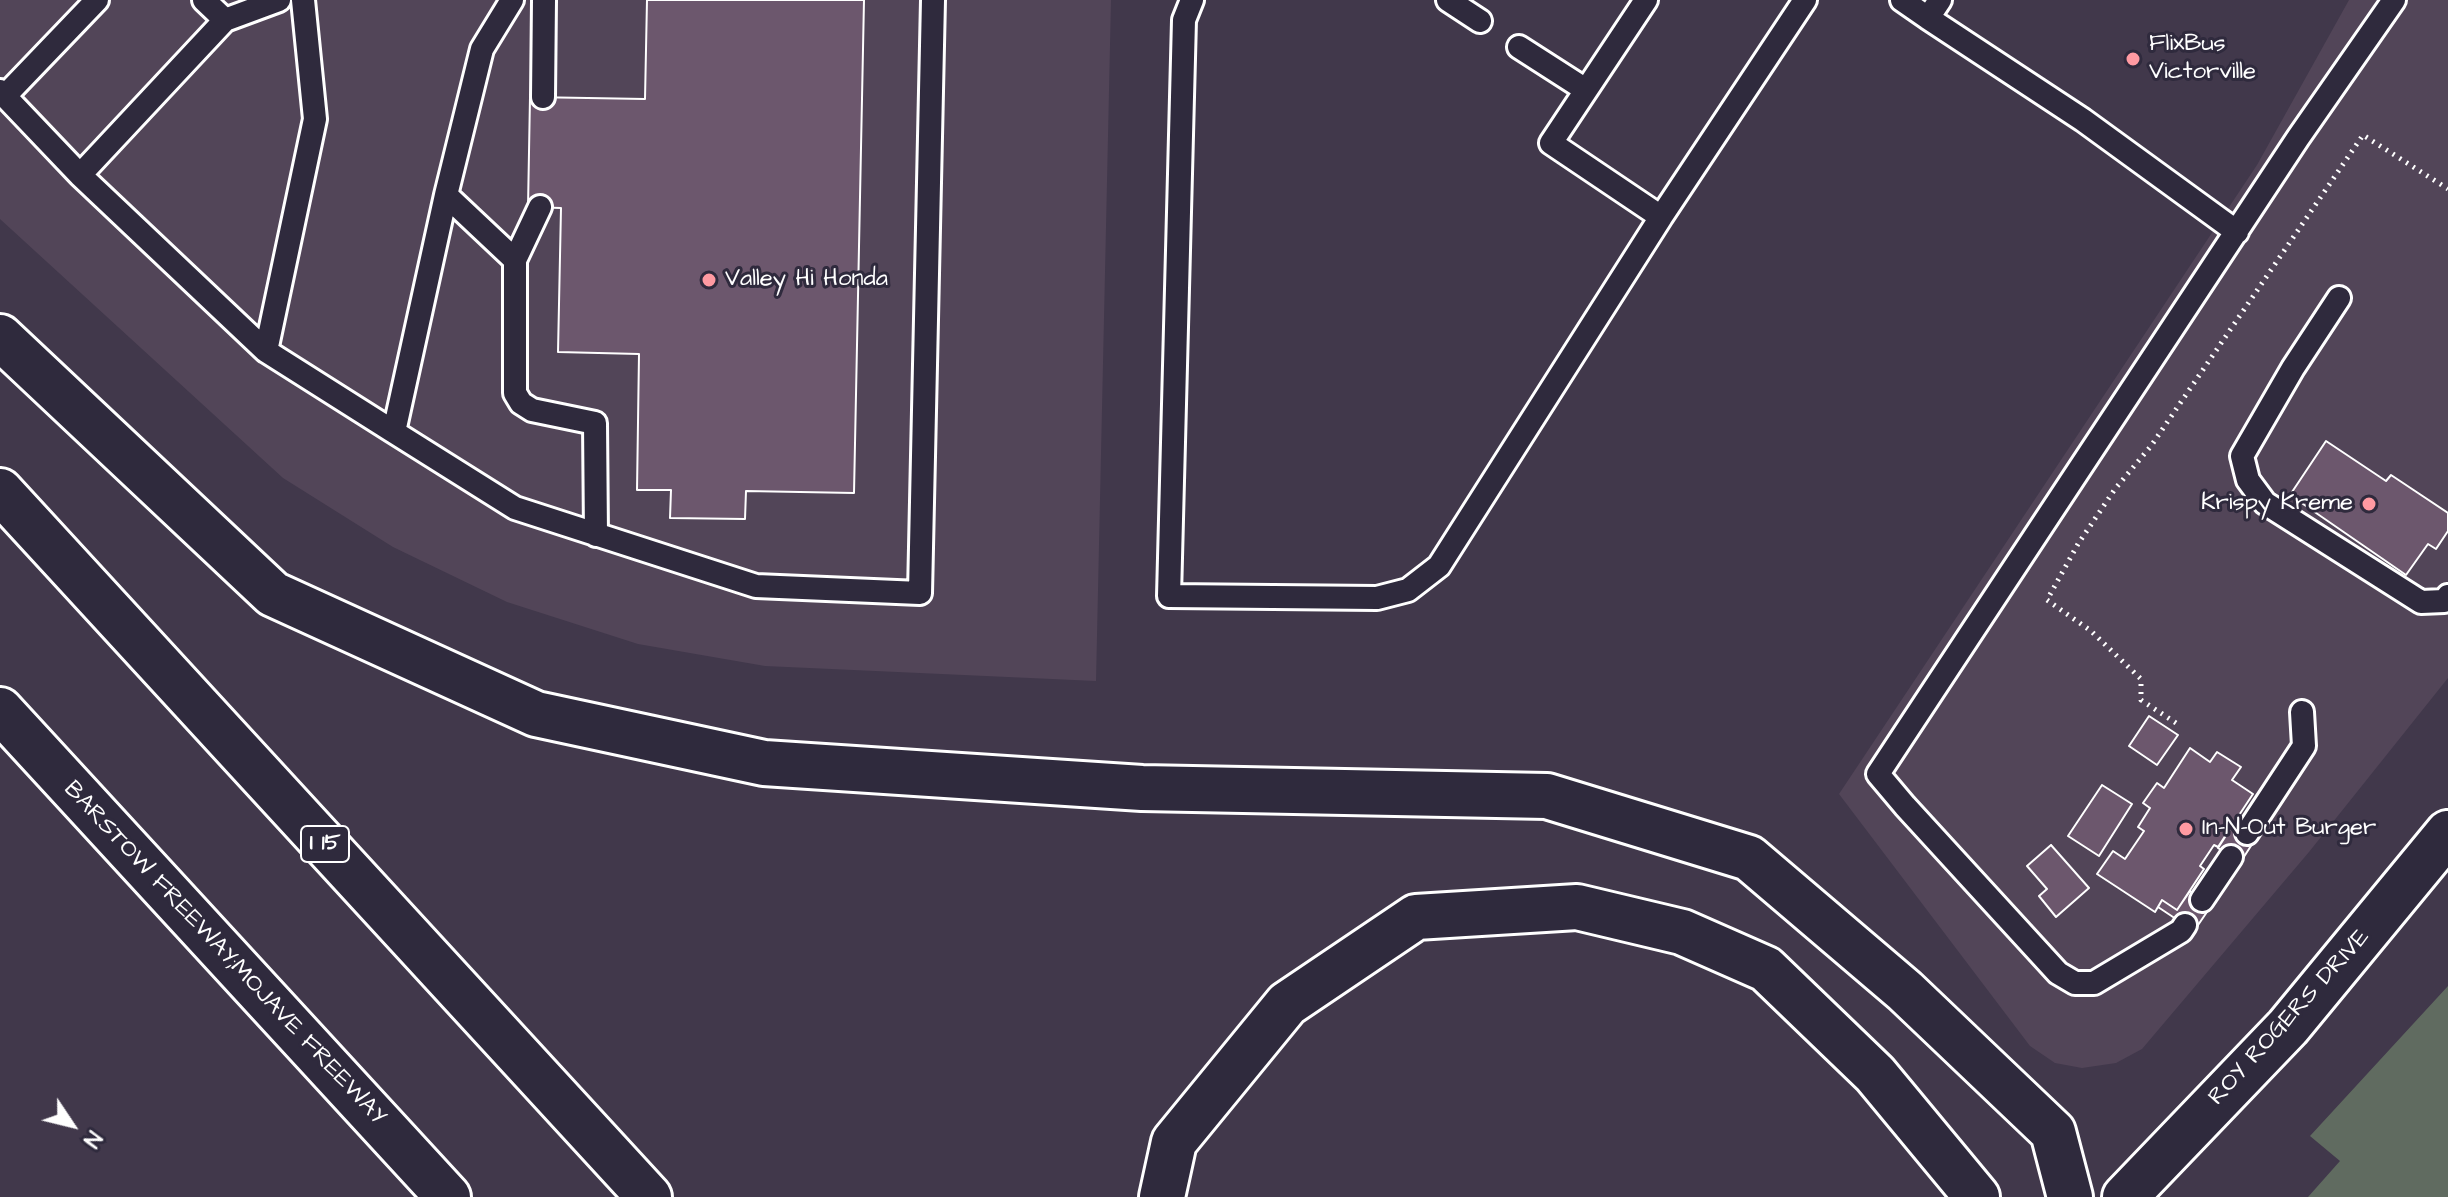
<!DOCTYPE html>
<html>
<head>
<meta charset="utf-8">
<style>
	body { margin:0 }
	#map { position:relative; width:2448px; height:1197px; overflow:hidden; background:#41384b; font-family:"Architects Daughter",sans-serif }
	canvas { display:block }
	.north { position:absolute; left:32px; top:1085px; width:80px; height:80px; -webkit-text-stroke:6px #2f2a3d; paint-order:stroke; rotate:125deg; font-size:22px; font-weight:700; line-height:32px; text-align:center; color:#fff }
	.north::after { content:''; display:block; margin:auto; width:28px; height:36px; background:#fff; clip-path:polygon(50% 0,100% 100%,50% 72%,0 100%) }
</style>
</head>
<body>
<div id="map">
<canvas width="2448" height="1197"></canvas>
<div class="north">N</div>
</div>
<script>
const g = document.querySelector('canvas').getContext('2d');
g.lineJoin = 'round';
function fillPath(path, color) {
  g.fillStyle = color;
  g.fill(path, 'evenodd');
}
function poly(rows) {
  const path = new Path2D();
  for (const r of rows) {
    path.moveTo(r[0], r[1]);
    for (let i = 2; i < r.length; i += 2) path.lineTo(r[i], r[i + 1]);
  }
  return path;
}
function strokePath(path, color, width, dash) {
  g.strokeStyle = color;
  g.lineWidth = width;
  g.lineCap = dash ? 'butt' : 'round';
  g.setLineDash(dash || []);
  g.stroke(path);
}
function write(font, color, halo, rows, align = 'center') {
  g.font = font + ' "Architects Daughter",sans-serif';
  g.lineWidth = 6;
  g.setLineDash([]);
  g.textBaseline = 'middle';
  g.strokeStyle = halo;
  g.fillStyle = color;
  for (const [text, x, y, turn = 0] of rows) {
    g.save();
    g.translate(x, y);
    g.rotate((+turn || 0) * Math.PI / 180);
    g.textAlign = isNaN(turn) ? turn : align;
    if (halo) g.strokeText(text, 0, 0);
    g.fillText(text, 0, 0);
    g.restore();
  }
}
const built = poly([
	[0,0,1111,0,1096,681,765,666,638,644,507,602,393,547,283,478,0,219],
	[2349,0,2448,0,2448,678,2309,852,2142,1049,2116,1063,2082,1068,2055,1063,2030,1046,1839,794,2257,165]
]);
const green = poly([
	[2448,986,2448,1197,2308,1197,2340,1161,2310,1136]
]);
const building = poly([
	[647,0,864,0,854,493,746,491,745,519,670,518,671,490,637,490,639,354,558,352,561,208,528,207,530,97,645,99,647,0],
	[2326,441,2386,481,2391,475,2448,513,2448,531,2436,549,2428,544,2406,575,2290,495,2326,441],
	[2149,716,2178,735,2157,765,2129,746,2149,716],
	[2190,748,2210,762,2217,752,2241,767,2232,780,2253,794,2218,847,2214,845,2200,866,2204,869,2177,910,2162,900,2155,912,2097,874,2113,851,2125,859,2144,831,2138,827,2150,808,2143,803,2157,783,2164,788,2190,748],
	[2102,785,2132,804,2099,856,2068,836,2102,785],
	[2234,823,2256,838,2240,863,2218,848,2234,823],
	[2051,845,2089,888,2056,917,2039,896,2047,889,2027,866,2051,845],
	[2190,891,2211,906,2194,931,2158,907,2162,900,2177,910,2190,891]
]);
const path = poly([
	[2176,723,2141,700,2141,679,2091,631,2047,600,2078,544,2115,489,2151,446,2363,135,2448,189]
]);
const lane = poly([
	[204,0,225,20],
	[303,0,315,119,266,351,394,432,446,195,482,49,512,0],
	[1192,0,1184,20,1169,596,1377,598,1408,590,1439,566,1661,217],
	[1448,0,1480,21],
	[1646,0,1551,143,1661,217,1805,0],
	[1902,0,1928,18],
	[1940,0,1928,18,2083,120,2237,232],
	[1519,47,1586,90],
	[0,91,80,175,225,20,279,0],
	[5,96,97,0],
	[543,97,544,0],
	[80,175,266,351],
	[446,195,515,260,515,393,521,403,532,410,595,423,596,535],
	[515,260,540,207],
	[2339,298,2293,368,2242,456,2248,480,2265,503,2421,602,2444,601,2448,596],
	[394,432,515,508,756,586,920,593,933,0],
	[2247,833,2304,746,2302,712],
	[2202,900,2231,857],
	[2185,925,2181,931,2094,983,2075,983,2058,973,1905,806,1878,774,2298,138,2394,0]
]);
const secondary = poly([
	[2125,1197,2288,1027,2448,833]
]);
const highway = poly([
	[0,337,273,594,536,714,764,763,1142,788,1547,796,1749,858,1905,991,2053,1132,2070,1197],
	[0,491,649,1197],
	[0,710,448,1197],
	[1162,1197,1174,1142,1287,1004,1416,917,1577,907,1682,932,1766,969,1875,1074,1977,1197]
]);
const markers = [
	[2133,59,8,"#ff9aa2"],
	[709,280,8,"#ff9aa2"],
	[2369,504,8,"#ff9aa2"],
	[2186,829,8,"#ff9aa2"]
];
const shields = [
	[325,844,48]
];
const shieldNames = [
	["I 15",325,844]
];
const poiNames = [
	["FlixBus",2149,45],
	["Victorville",2149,73],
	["Valley Hi Honda",725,280],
	["Krispy Kreme",2353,504,"right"],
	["In-N-Out Burger",2202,829]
];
const streetNames = [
	["BARSTOW FREEWAY;MOJAVE FREEWAY",224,954,47],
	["ROY ROGERS DRIVE",2290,1018,-48]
];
fillPath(built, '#524558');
fillPath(green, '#606b60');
fillPath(building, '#6c576d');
strokePath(building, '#fff', 2);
strokePath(lane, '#fff', 28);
strokePath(secondary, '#fff', 50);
strokePath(highway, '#fff', 50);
strokePath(path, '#fff', 5, [2, 6]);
strokePath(lane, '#2f2a3d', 22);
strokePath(secondary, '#2f2a3d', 44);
strokePath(highway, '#2f2a3d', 44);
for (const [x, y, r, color] of markers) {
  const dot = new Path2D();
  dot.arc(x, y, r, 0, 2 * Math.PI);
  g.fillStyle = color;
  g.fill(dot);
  strokePath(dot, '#2f2a3d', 3);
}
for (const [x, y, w] of shields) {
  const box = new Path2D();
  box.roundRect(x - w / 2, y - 18, w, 36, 6);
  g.fillStyle = '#2f2a3d';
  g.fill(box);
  strokePath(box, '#fff', 2);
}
write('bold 22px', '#fff', null, shieldNames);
write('24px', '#fff', '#2f2a3d', poiNames, 'left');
write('24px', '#fff', '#2f2a3d', streetNames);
</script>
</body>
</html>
